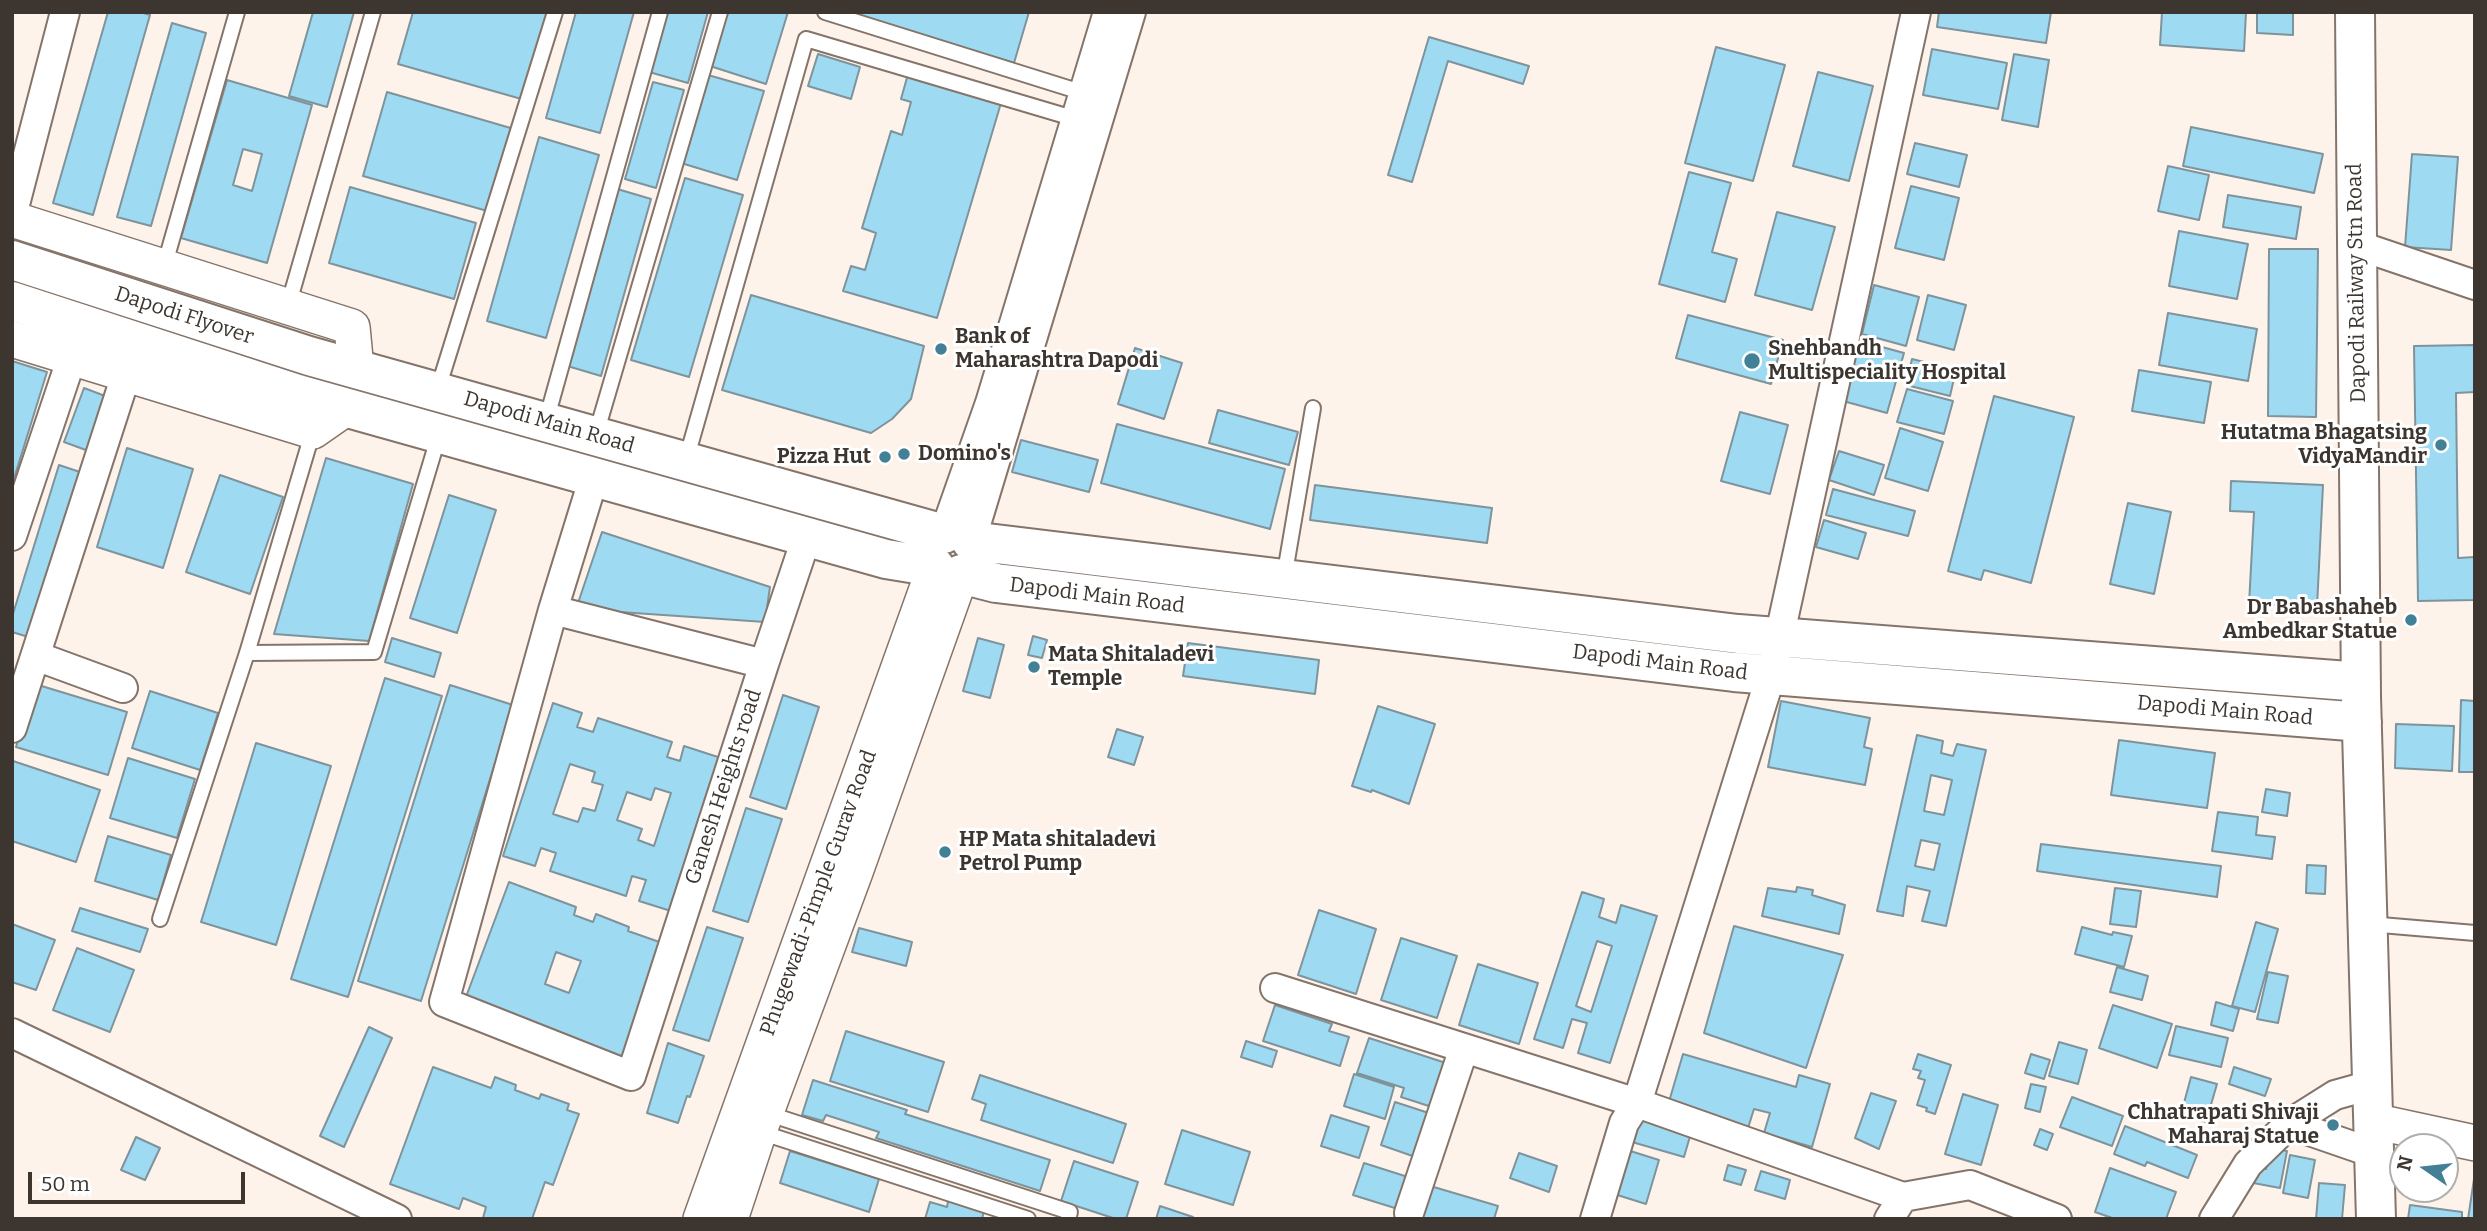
<!DOCTYPE html>
<html>
<head>
<meta charset="utf-8">
<style>
	body { margin:0 }
	#map { position:relative; width:2487px; height:1231px; overflow:hidden; background:#fef3eb; font-family:Bitter,serif }
	canvas { display:block }
	.frame { position:absolute; inset:0; border:14px solid #3d3630; pointer-events:none }
	.north { position:absolute; left:2389px; top:1133px; width:70px; height:70px; box-sizing:border-box; background:#fff; border:2px solid #b1afac; border-radius:50%; rotate:284deg; font-size:19px; font-weight:700; line-height:28px; text-align:center; color:#3d3630 }
	.north::after { content:''; display:block; margin:auto; width:24px; height:32px; background:#428095; clip-path:polygon(50% 0,100% 100%,50% 72%,0 100%) }
	.scale { position:absolute; left:28px; top:1172px; width:217px; height:32px; box-sizing:border-box; border:4px solid #3d3630; border-top:0; padding-left:9px; font-size:21px; line-height:24px; white-space:nowrap; color:#3d3630; -webkit-text-stroke:5px #fff; paint-order:stroke }
</style>
</head>
<body>
<div id="map">
<canvas width="2487" height="1231"></canvas>
<div class="frame"></div>
<div class="north">N</div>
<div class="scale">50 m</div>
</div>
<script>
const ctx = document.querySelector('canvas').getContext('2d');
ctx.lineJoin = 'round';
function paint(path, color) {
  ctx.fillStyle = color;
  ctx.fill(path, 'evenodd');
}
function toPath(rows) {
  const path = new Path2D();
  for (const r of rows) {
    path.moveTo(r[0], r[1]);
    for (let i = 2; i < r.length; i += 2) path.lineTo(r[i], r[i + 1]);
  }
  return path;
}
function trace(path, color, width, dash) {
  ctx.strokeStyle = color;
  ctx.lineWidth = width;
  ctx.lineCap = dash ? 'butt' : 'round';
  ctx.setLineDash(dash || []);
  ctx.stroke(path);
}
function drawText(font, color, halo, rows, align = 'center') {
  ctx.font = font + ' Bitter,serif';
  ctx.lineWidth = 6;
  ctx.setLineDash([]);
  ctx.textBaseline = 'middle';
  ctx.strokeStyle = halo;
  ctx.fillStyle = color;
  for (const [text, x, y, turn = 0] of rows) {
    ctx.save();
    ctx.translate(x, y);
    ctx.rotate((+turn || 0) * Math.PI / 180);
    ctx.textAlign = isNaN(turn) ? turn : align;
    if (halo) ctx.strokeText(text, 0, 0);
    ctx.fillText(text, 0, 0);
    ctx.restore();
  }
}
const building = toPath([
	[108,12,140,12,150,15,93,215,53,203,108,12],
	[313,12,354,12,327,107,289,96,313,12],
	[413,12,549,13,525,100,398,64,413,12],
	[576,12,634,12,600,133,546,118,576,12],
	[666,12,708,12,688,83,649,72,666,12],
	[727,12,788,12,766,84,710,66,727,12],
	[846,12,1029,12,1014,63,846,12],
	[1939,12,2051,12,2046,43,1937,27,1939,12],
	[2162,12,2246,12,2244,51,2160,45,2162,12],
	[2257,12,2293,12,2293,35,2257,33,2257,12],
	[172,23,206,33,151,226,117,217,172,23],
	[1429,37,1529,66,1523,84,1448,61,1412,182,1388,175,1429,37],
	[1716,47,1785,65,1753,181,1685,163,1716,47],
	[1932,49,2007,63,1998,109,1923,95,1932,49],
	[818,54,860,67,851,99,808,86,818,54],
	[2014,54,2049,60,2038,127,2002,120,2014,54],
	[1818,72,1873,86,1849,181,1793,166,1818,72],
	[908,74,1001,103,937,318,843,291,851,266,865,270,876,233,862,228,891,131,902,135,911,102,901,99,908,74],
	[708,75,764,91,737,180,681,163,708,75],
	[227,80,312,105,267,263,181,238,227,80],
	[243,149,262,154,252,191,233,185,243,149],
	[653,82,684,90,656,188,625,179,653,82],
	[387,92,514,129,491,212,363,176,387,92],
	[2191,127,2323,154,2314,193,2183,166,2191,127],
	[539,137,599,155,546,338,487,321,539,137],
	[1915,143,1967,155,1959,187,1907,174,1915,143],
	[2412,154,2458,157,2451,250,2405,247,2412,154],
	[2168,166,2209,175,2199,220,2158,211,2168,166],
	[1689,172,1731,183,1712,252,1737,259,1725,302,1659,284,1689,172],
	[685,178,743,195,689,377,631,360,685,178],
	[1911,186,1959,198,1944,260,1895,248,1911,186],
	[350,187,476,223,454,299,329,263,350,187],
	[614,188,651,199,601,376,564,365,614,188],
	[2228,195,2301,207,2296,239,2223,227,2228,195],
	[1777,212,1835,227,1812,310,1755,295,1777,212],
	[2179,231,2248,244,2237,299,2169,286,2179,231],
	[2269,249,2318,249,2316,417,2268,416,2269,249],
	[1874,285,1919,297,1906,346,1862,334,1874,285],
	[751,295,924,346,911,399,892,419,871,433,722,390,751,295],
	[1928,295,1966,305,1954,350,1917,340,1928,295],
	[2168,313,2257,329,2248,381,2159,365,2168,313],
	[1688,315,1783,340,1771,384,1676,358,1688,315],
	[1860,341,1904,353,1887,413,1843,401,1860,341],
	[2475,345,2475,392,2456,393,2458,558,2475,557,2475,600,2418,601,2414,346,2475,345],
	[1135,348,1182,363,1164,419,1118,404,1135,348],
	[1912,359,1956,370,1950,396,1906,385,1912,359],
	[12,361,47,372,12,485,12,361],
	[2139,370,2211,382,2204,423,2132,411,2139,370],
	[84,388,113,399,94,453,64,442,84,388],
	[1907,389,1953,401,1944,434,1897,422,1907,389],
	[1994,396,2074,417,2031,583,1984,570,1981,580,1948,571,1994,396],
	[1218,410,1298,432,1289,465,1209,443,1218,410],
	[1740,412,1788,425,1770,494,1721,481,1740,412],
	[1117,424,1285,469,1270,529,1101,483,1117,424],
	[1900,428,1943,442,1928,491,1885,478,1900,428],
	[1021,440,1098,460,1089,492,1012,472,1021,440],
	[127,448,193,469,163,568,97,547,127,448],
	[1839,451,1884,465,1874,495,1829,480,1839,451],
	[326,458,413,484,369,641,274,634,326,458],
	[59,465,86,474,35,639,12,632,12,617,59,465],
	[220,475,283,497,250,594,186,572,220,475],
	[2231,481,2323,485,2317,607,2249,604,2254,512,2230,511,2231,481],
	[1315,485,1492,508,1487,543,1310,520,1315,485],
	[1833,489,1915,511,1908,536,1826,515,1833,489],
	[449,495,496,510,457,633,410,618,449,495],
	[2128,503,2171,512,2154,594,2110,584,2128,503],
	[1824,520,1866,533,1858,559,1816,547,1824,520],
	[602,532,770,587,765,622,576,609,602,532],
	[1033,636,1047,640,1042,658,1028,655,1033,636],
	[392,638,441,653,434,677,385,662,392,638],
	[978,638,1004,645,990,698,963,691,978,638],
	[1188,643,1319,660,1315,694,1183,676,1188,643],
	[385,678,442,696,348,997,291,979,385,678],
	[35,684,127,712,108,775,16,747,35,684],
	[450,685,513,705,421,1001,358,981,450,685],
	[150,691,218,713,200,770,132,748,150,691],
	[783,695,819,707,786,809,750,797,783,695],
	[2461,700,2475,701,2475,772,2459,772,2461,700],
	[1781,701,1870,718,1864,747,1872,749,1865,785,1768,767,1781,701],
	[553,703,582,713,577,727,593,732,598,718,672,742,667,757,680,761,684,746,721,758,671,911,639,901,646,880,632,876,626,896,550,871,556,853,541,848,535,866,503,856,553,703],
	[570,764,595,772,592,782,603,785,595,811,583,808,578,822,553,814,570,764],
	[655,788,671,793,654,846,638,840,642,829,617,820,627,792,651,800,655,788],
	[1378,706,1435,724,1409,804,1372,790,1371,792,1352,786,1378,706],
	[2396,724,2454,726,2452,771,2395,768,2396,724],
	[1117,729,1143,737,1134,765,1108,757,1117,729],
	[1917,735,1943,741,1941,753,1953,756,1957,744,1986,750,1946,926,1922,921,1930,891,1907,886,1903,916,1877,911,1917,735],
	[1931,775,1952,780,1944,815,1924,811,1931,775],
	[1921,840,1940,844,1934,870,1915,866,1921,840],
	[2119,740,2215,753,2207,808,2111,795,2119,740],
	[256,743,331,766,276,945,201,922,256,743],
	[128,758,195,779,177,838,110,818,128,758],
	[13,761,100,790,76,862,12,841,13,761],
	[2266,789,2290,793,2287,816,2262,812,2266,789],
	[746,808,782,819,748,922,713,911,746,808],
	[2218,812,2258,817,2256,835,2275,837,2272,859,2212,851,2218,812],
	[108,836,171,855,158,900,95,881,108,836],
	[2041,844,2221,866,2217,897,2037,871,2041,844],
	[2307,865,2326,866,2325,894,2306,893,2307,865],
	[509,882,576,907,574,915,593,922,596,914,629,927,628,931,668,945,624,1064,554,1039,557,1031,532,1022,529,1030,463,1005,509,882],
	[556,952,581,961,569,993,545,984,556,952],
	[1797,887,1813,890,1812,895,1845,905,1839,934,1762,916,1768,888,1796,892,1797,887],
	[2115,888,2141,891,2136,927,2110,924,2115,888],
	[1582,892,1604,899,1599,917,1616,923,1621,905,1657,916,1610,1063,1578,1053,1587,1023,1572,1019,1563,1048,1534,1039,1582,892],
	[1597,941,1612,946,1591,1012,1576,1006,1597,941],
	[80,908,148,929,140,952,72,931,80,908],
	[1319,910,1376,929,1356,994,1298,975,1319,910],
	[2256,922,2278,929,2255,1012,2232,1006,2256,922],
	[12,924,55,940,36,990,12,982,12,924],
	[1734,926,1843,955,1806,1068,1704,1033,1734,926],
	[707,927,743,938,709,1041,673,1030,707,927],
	[2082,927,2112,935,2113,932,2132,936,2124,967,2075,954,2082,927],
	[859,928,912,942,906,966,852,952,859,928],
	[1401,938,1457,956,1437,1018,1381,1000,1401,938],
	[77,948,134,970,110,1032,53,1010,77,948],
	[1478,964,1538,983,1519,1044,1459,1025,1478,964],
	[2117,967,2148,976,2142,1000,2110,992,2117,967],
	[2268,972,2288,976,2278,1023,2257,1019,2268,972],
	[2216,1002,2239,1009,2233,1031,2211,1025,2216,1002],
	[1275,1005,1332,1024,1329,1031,1349,1037,1340,1066,1263,1041,1275,1005],
	[2113,1005,2172,1024,2157,1068,2099,1048,2113,1005],
	[2176,1026,2228,1038,2221,1067,2169,1055,2176,1026],
	[369,1027,392,1038,344,1147,320,1136,369,1027],
	[846,1031,944,1062,928,1112,830,1081,846,1031],
	[1369,1038,1449,1064,1435,1108,1401,1097,1404,1088,1357,1073,1369,1038],
	[1246,1041,1277,1051,1272,1067,1241,1057,1246,1041],
	[2059,1042,2087,1050,2078,1084,2049,1076,2059,1042],
	[668,1043,704,1056,690,1097,687,1096,678,1123,647,1113,668,1043],
	[1683,1054,1796,1087,1799,1075,1830,1084,1812,1147,1764,1133,1770,1113,1754,1109,1748,1128,1668,1105,1683,1054],
	[1918,1054,1951,1065,1935,1114,1926,1111,1927,1108,1917,1105,1925,1080,1918,1078,1921,1071,1913,1069,1918,1054],
	[2031,1054,2050,1060,2044,1079,2025,1073,2031,1054],
	[433,1067,491,1088,495,1077,516,1085,515,1090,539,1099,541,1094,569,1104,567,1110,579,1114,553,1185,545,1182,532,1219,486,1219,483,1218,486,1207,463,1198,459,1209,390,1184,433,1067],
	[2234,1067,2271,1079,2265,1096,2229,1084,2234,1067],
	[1354,1074,1394,1087,1385,1119,1344,1106,1354,1074],
	[980,1075,1126,1124,1113,1163,981,1120,986,1104,972,1099,980,1075],
	[2191,1077,2217,1084,2206,1122,2181,1114,2191,1077],
	[813,1080,907,1110,905,1114,1050,1160,1040,1191,876,1138,879,1132,826,1115,823,1121,802,1115,813,1080],
	[2031,1084,2046,1087,2040,1112,2025,1108,2031,1084],
	[1871,1093,1896,1101,1879,1149,1855,1138,1871,1093],
	[1963,1094,1998,1105,1981,1165,1945,1154,1963,1094],
	[2072,1097,2123,1116,2112,1146,2060,1127,2072,1097],
	[1395,1102,1438,1116,1424,1160,1381,1145,1395,1102],
	[1331,1115,1369,1127,1359,1158,1321,1146,1331,1115],
	[1633,1115,1691,1133,1684,1157,1625,1140,1633,1115],
	[2125,1126,2197,1155,2188,1178,2147,1162,2145,1166,2114,1154,2125,1126],
	[2040,1129,2053,1134,2047,1150,2034,1145,2040,1129],
	[1182,1130,1250,1152,1233,1205,1165,1184,1182,1130],
	[136,1137,160,1148,145,1180,121,1170,136,1137],
	[2270,1148,2287,1151,2280,1188,2248,1182,2252,1166,2266,1169,2270,1148],
	[1624,1149,1659,1160,1646,1204,1611,1193,1624,1149],
	[790,1151,879,1179,869,1212,780,1183,790,1151],
	[1519,1153,1557,1166,1549,1192,1510,1178,1519,1153],
	[2290,1155,2315,1160,2308,1198,2283,1193,2290,1155],
	[1074,1161,1138,1182,1126,1219,1116,1219,1061,1201,1074,1161],
	[1364,1163,1408,1177,1398,1209,1353,1195,1364,1163],
	[1728,1165,1746,1170,1741,1185,1724,1180,1728,1165],
	[2110,1168,2176,1192,2166,1219,2115,1219,2095,1212,2110,1168],
	[1761,1171,1790,1180,1785,1199,1755,1190,1761,1171],
	[2474,1179,2475,1219,2468,1219,2474,1179],
	[2319,1183,2345,1185,2342,1219,2316,1219,2319,1183],
	[1427,1185,1498,1206,1494,1219,1416,1219,1427,1185],
	[948,1201,984,1211,982,1219,925,1219,930,1202,947,1207,948,1201],
	[2410,1205,2462,1212,2462,1219,2408,1219,2410,1205],
	[1160,1206,1193,1217,1192,1219,1156,1219,1160,1206]
]);
const service = toPath([
	[825,12,1084,93],
	[164,267,237,12],
	[288,306,373,12],
	[437,392,555,12],
	[546,421,660,12],
	[596,434,720,12],
	[686,460,806,39,1076,119],
	[1284,578,1313,408],
	[247,653,374,652,439,435],
	[160,919,247,653,313,431],
	[2369,924,2475,933],
	[766,1113,1070,1212,1068,1219],
	[760,1132,1028,1219]
]);
const minor = toPath([
	[12,216,65,12],
	[2357,245,2475,285],
	[944,534,990,403,1108,12],
	[12,536,72,357],
	[971,541,1131,12],
	[553,610,764,664,631,1076,444,1002,553,610,594,477],
	[36,656,123,688],
	[764,664,807,536],
	[12,728,126,375],
	[1275,988,1637,1103,1903,1197,1970,1185,2057,1219],
	[12,1033,397,1219],
	[2289,1124,2373,1153],
	[1409,1213,1464,1048],
	[1595,1219,1624,1123,1637,1103,1771,675,1916,12],
	[1889,1219,1903,1197],
	[2214,1219,2248,1164,2289,1124,2335,1095,2371,1085]
]);
const tertiary = toPath([
	[12,219,352,327,356,369],
	[12,339,313,431,346,408],
	[2373,1121,2475,1143],
	[701,1219,935,567],
	[730,1219,759,1131,855,872,961,574]
]);
const secondary = toPath([
	[2355,12,2361,696,2376,1219],
	[12,260,309,356,944,534],
	[12,301,298,394,886,559,935,567],
	[971,541,1738,634,2361,682],
	[961,574,996,583,1734,672,2362,722]
]);
const markers = [
	[941,349,7,"#428095"],
	[1752,361,9,"#428095"],
	[2441,445,7,"#428095"],
	[904,454,7,"#428095"],
	[885,457,7,"#428095"],
	[2411,620,7,"#428095"],
	[1034,667,7,"#428095"],
	[945,852,7,"#428095"],
	[2333,1125,7,"#428095"]
];
const streetNames = [
	["Dapodi Railway Stn Road",2357,283,-91],
	["Dapodi Flyover",184,316,18],
	["Dapodi Main Road",549,423,16],
	["Dapodi Main Road",1097,596,7],
	["Dapodi Main Road",1660,663,7],
	["Dapodi Main Road",2225,711,5],
	["Ganesh Heights road",724,787,-72],
	["Phugewadi-Pimple Gurav Road",819,893,-70]
];
const poiNames = [
	["Bank of",955,337],
	["Maharashtra Dapodi",955,361],
	["Snehbandh",1768,349],
	["Multispeciality Hospital",1768,373],
	["Hutatma Bhagatsing",2427,433,"right"],
	["VidyaMandir",2427,457,"right"],
	["Domino's",918,454],
	["Pizza Hut",871,457,"right"],
	["Dr Babashaheb",2397,608,"right"],
	["Ambedkar Statue",2397,632,"right"],
	["Mata Shitaladevi",1048,655],
	["Temple",1048,679],
	["HP Mata shitaladevi",959,840],
	["Petrol Pump",959,864],
	["Chhatrapati Shivaji",2319,1113,"right"],
	["Maharaj Statue",2319,1137,"right"]
];
paint(building, '#9edbf2');
trace(building, '#7e939b', 2);
trace(service, '#857469', 18);
trace(minor, '#857469', 32);
trace(tertiary, '#857469', 38);
trace(secondary, '#857469', 42);
trace(service, '#fff', 14);
trace(minor, '#fff', 28);
trace(tertiary, '#fff', 35);
trace(secondary, '#fff', 38);
for (const [x, y, r, color] of markers) {
  const dot = new Path2D();
  dot.arc(x, y, r, 0, 2 * Math.PI);
  ctx.fillStyle = color;
  ctx.fill(dot);
  trace(dot, '#fff', 2.5);
}
drawText('21px', '#3d3630', '#fff', streetNames);
drawText('bold 21px', '#3d3630', '#fff', poiNames, 'left');
</script>
</body>
</html>
